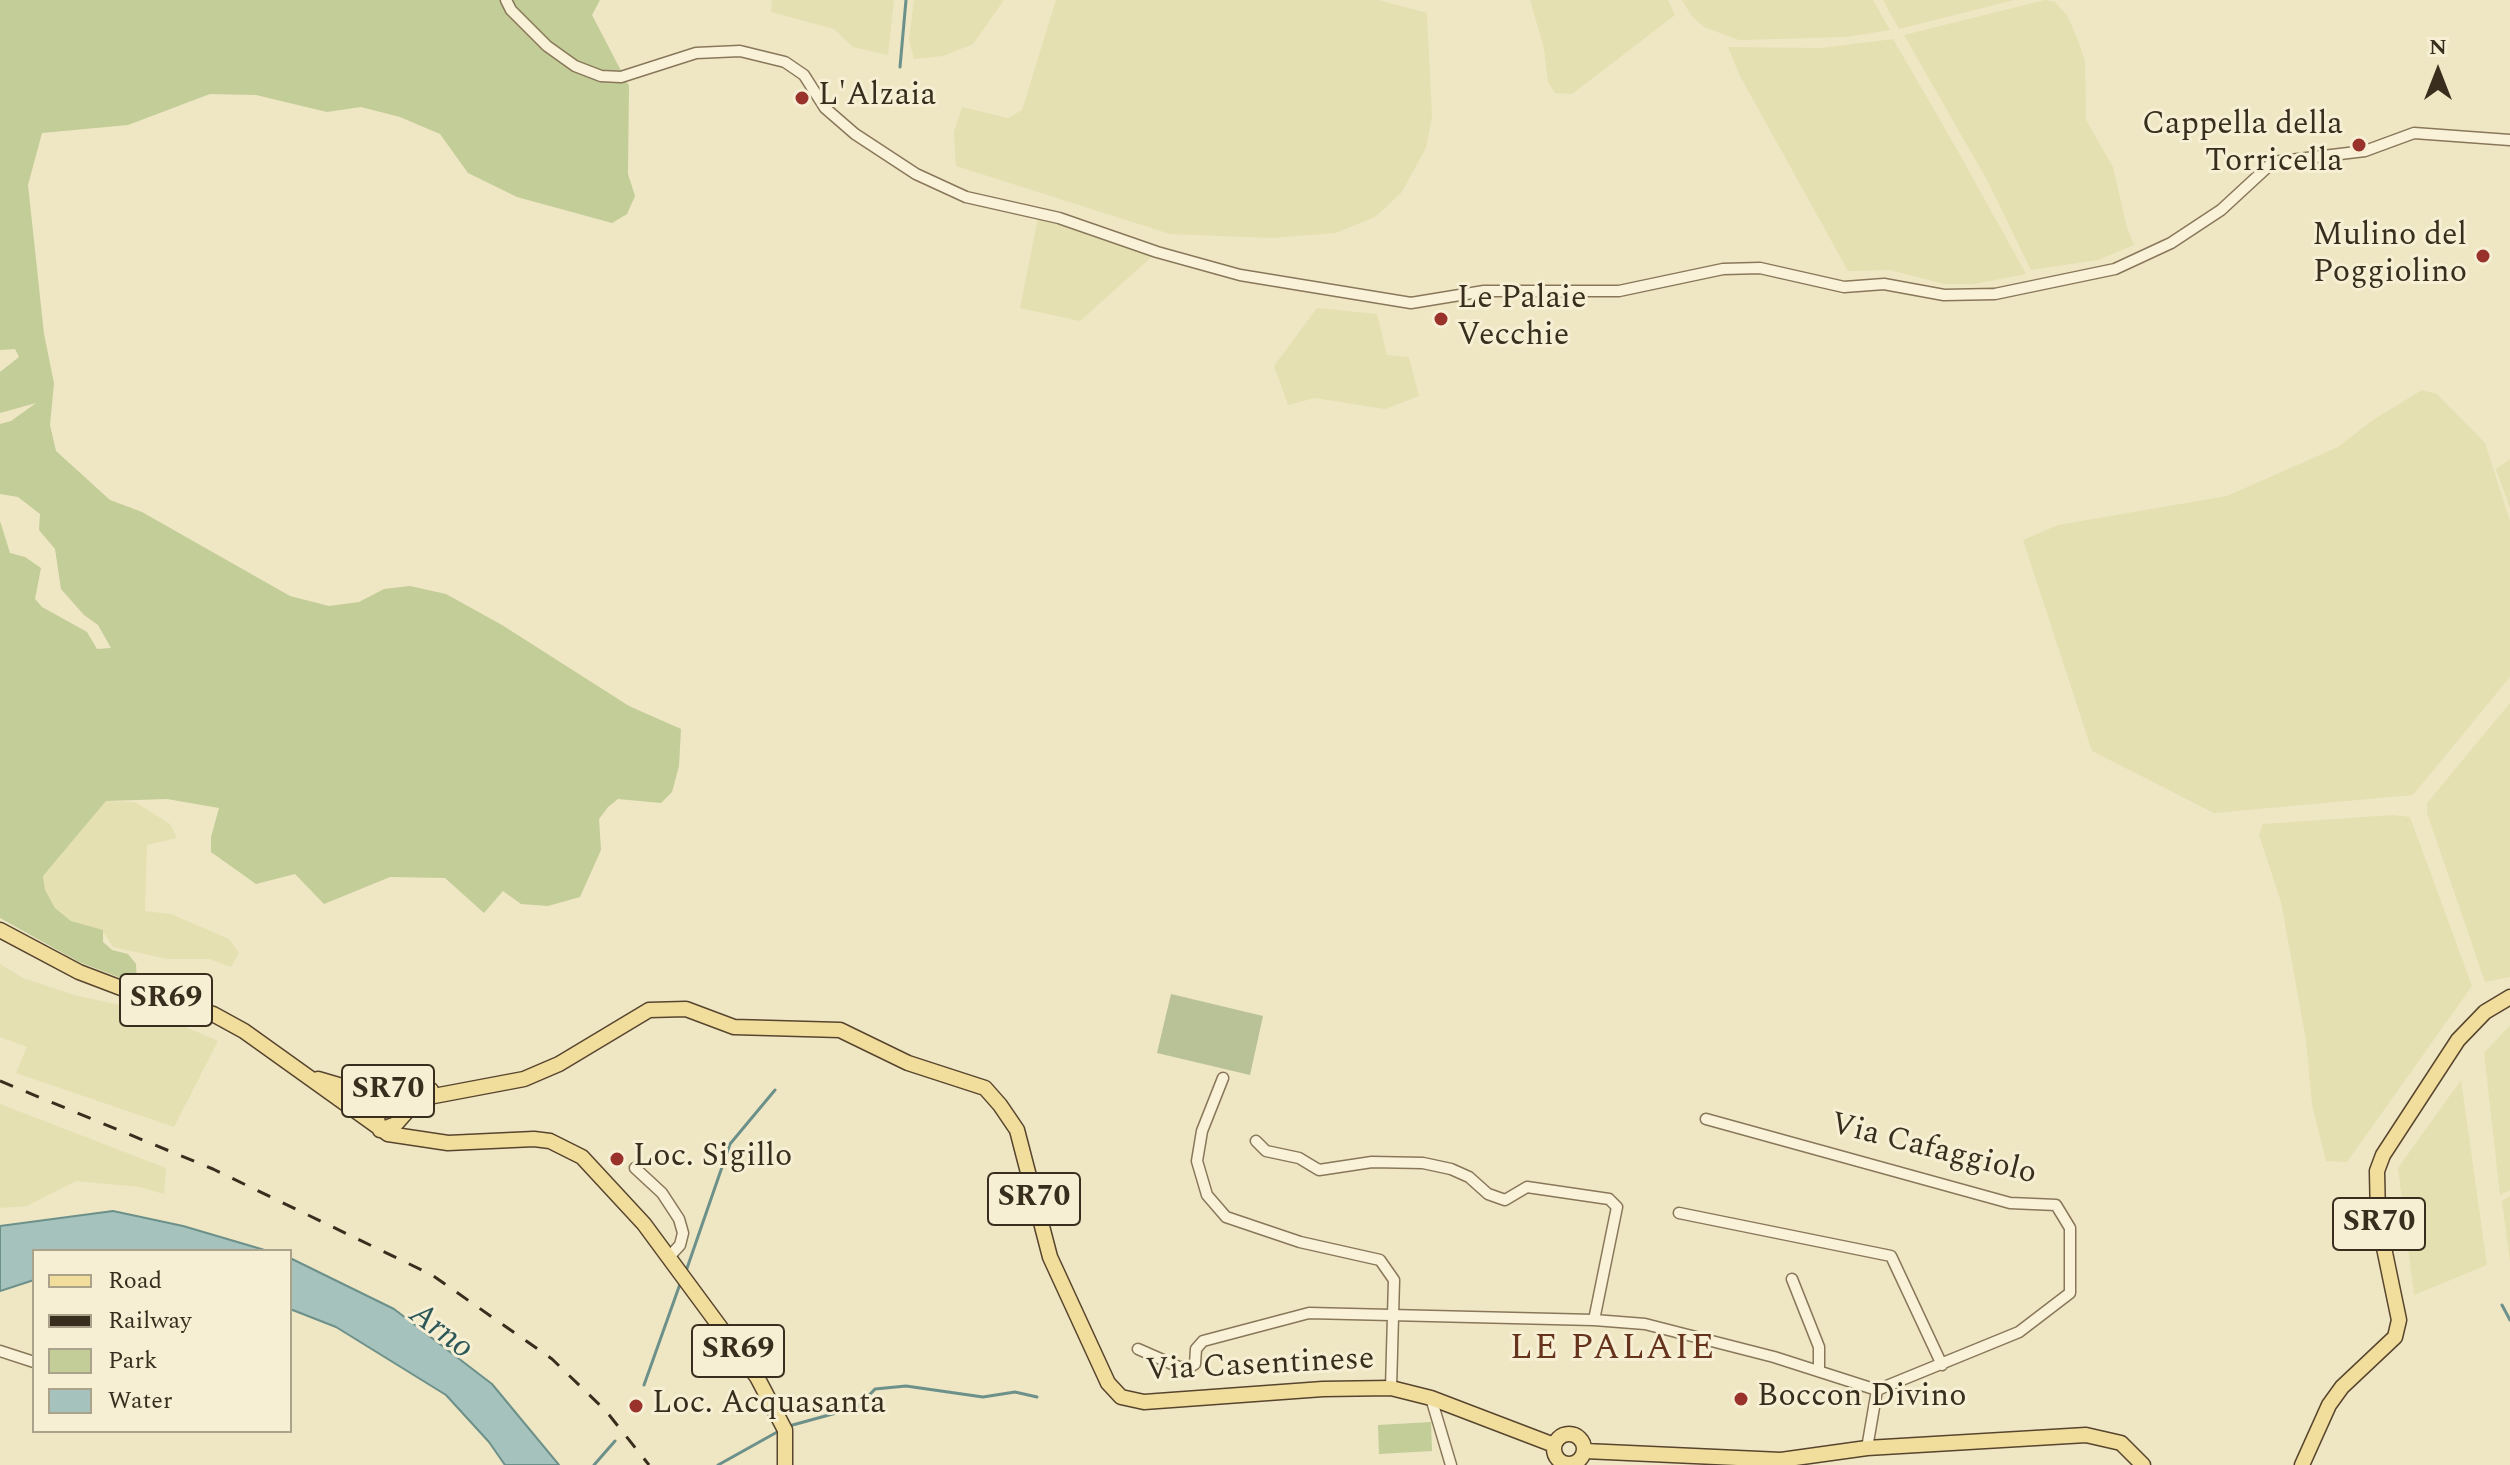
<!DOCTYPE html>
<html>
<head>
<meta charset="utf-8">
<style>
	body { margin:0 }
	#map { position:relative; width:2510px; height:1465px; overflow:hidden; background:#efe6c4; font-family:Spectral,serif }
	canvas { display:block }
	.legend { position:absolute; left:32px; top:1249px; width:260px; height:184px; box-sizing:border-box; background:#f6efd4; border:2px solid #aaa28b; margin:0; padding:10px 14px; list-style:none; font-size:24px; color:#392e1e }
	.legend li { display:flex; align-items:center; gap:16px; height:40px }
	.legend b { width:40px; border:2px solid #aaa28b }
	.north { position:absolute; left:2398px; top:32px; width:80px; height:80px; -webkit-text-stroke:6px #f6efd4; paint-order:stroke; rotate:0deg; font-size:22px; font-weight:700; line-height:32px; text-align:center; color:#392e1e }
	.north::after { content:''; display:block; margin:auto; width:28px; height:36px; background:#392e1e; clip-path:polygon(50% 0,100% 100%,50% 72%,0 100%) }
</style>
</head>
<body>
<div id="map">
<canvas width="2510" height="1465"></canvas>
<ul class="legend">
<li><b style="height:10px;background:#f2de9c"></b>Road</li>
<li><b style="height:10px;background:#392e1e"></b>Railway</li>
<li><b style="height:22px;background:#c2cd98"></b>Park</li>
<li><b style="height:22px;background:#a6c2bc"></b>Water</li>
</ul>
<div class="north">N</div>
</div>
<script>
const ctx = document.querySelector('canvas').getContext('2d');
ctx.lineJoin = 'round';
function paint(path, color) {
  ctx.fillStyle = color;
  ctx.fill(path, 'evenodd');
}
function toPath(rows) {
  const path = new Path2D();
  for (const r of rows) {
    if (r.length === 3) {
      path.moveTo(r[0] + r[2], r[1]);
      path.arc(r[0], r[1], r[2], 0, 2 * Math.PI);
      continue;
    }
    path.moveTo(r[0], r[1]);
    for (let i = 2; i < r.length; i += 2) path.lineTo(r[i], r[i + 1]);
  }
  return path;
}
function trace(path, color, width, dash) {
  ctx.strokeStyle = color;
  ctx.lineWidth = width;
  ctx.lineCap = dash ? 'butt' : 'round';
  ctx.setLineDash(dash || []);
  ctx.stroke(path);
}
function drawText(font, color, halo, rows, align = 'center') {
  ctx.font = font + ' Spectral,serif';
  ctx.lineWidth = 6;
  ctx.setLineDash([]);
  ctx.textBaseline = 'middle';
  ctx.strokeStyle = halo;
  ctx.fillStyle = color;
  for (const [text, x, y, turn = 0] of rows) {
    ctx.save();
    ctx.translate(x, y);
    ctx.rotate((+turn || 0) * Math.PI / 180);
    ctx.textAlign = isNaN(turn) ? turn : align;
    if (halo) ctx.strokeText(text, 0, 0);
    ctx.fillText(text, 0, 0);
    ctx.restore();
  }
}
const farmland = toPath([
	[772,0,894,0,888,55,853,47,834,29,771,12],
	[914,0,1004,0,973,44,943,56,914,59,909,40],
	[1056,0,1378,0,1427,13,1432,116,1426,148,1401,193,1375,217,1335,233,1271,238,1170,234,956,166,954,132,962,107,1008,118,1022,110],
	[1530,0,1668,0,1675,15,1572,94,1555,93,1548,82,1544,48],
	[1682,0,1873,0,1890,30,1847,37,1739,40,1704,27,1691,15],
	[1883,0,2014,0,1899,29],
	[2045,0,2055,2,2068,17,2079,43,2085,61,2086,120,2113,167,2127,228,2134,245,2098,260,2031,270,1987,180,1904,35],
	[1893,39,1955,146,2026,274,1974,284,1944,284,1890,270,1848,271,1740,76,1728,47,1821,48],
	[1039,213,1157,252,1080,321,1020,308],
	[1317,308,1377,314,1387,355,1409,357,1419,396,1385,409,1315,398,1288,405,1274,366],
	[2422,390,2437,394,2485,443,2510,521,2510,677,2413,795,2214,813,2092,751,2023,540,2058,525,2227,496,2338,447,2373,420],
	[2510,459,2510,508,2496,469],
	[2510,703,2510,977,2485,982,2427,813,2427,803],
	[106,801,135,802,170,824,177,838,147,845,145,911,171,914,229,939,239,953,231,967,209,959,167,959,113,947,103,931,71,921,55,908,45,890,43,876],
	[2393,815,2410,817,2472,986,2347,1162,2326,1161,2312,1104,2306,1040,2281,902,2259,835,2263,824],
	[0,964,23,978,74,995,151,1012,218,1041,174,1127,16,1073,27,1047,0,1037],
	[2510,1025,2510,1190,2500,1195,2484,1053],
	[2461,1080,2487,1265,2414,1295,2398,1168],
	[0,1104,166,1168,164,1194,140,1187,76,1181,27,1206,0,1208],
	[2510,1196,2510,1262,2502,1201]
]);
const green = toPath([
	[0,0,600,0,592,15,629,86,628,174,635,196,627,214,612,223,517,197,468,173,440,134,400,117,361,107,327,112,256,95,210,94,128,125,42,133,28,185,44,334,54,383,50,425,56,451,110,500,142,512,290,596,329,606,359,602,384,589,410,586,446,594,502,625,629,706,681,729,679,766,672,792,661,803,618,799,608,807,599,819,601,850,580,897,548,906,521,904,503,891,484,913,445,878,390,877,324,904,295,874,256,884,211,852,211,837,219,808,167,799,106,801,43,876,45,890,55,908,71,921,103,930,103,942,112,950,128,954,136,964,137,984,79,962,0,918,0,521,10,553,25,557,41,568,35,599,42,607,87,632,97,649,111,648,98,625,84,615,61,589,55,549,39,530,40,514,18,497,0,494,0,424,11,421,36,403,0,413,0,372,19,357,15,349,0,350],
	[1431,1422,1432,1451,1379,1454,1378,1425]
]);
const cemetery = toPath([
	[1171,994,1263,1016,1250,1075,1157,1053]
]);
const water = toPath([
	[113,1211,183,1226,268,1251,34,1251,34,1280,0,1291,0,1226,113,1211],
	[290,1258,394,1309,492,1384,559,1465,505,1465,489,1442,446,1395,336,1327,290,1309,290,1258]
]);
const stream = toPath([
	[900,67,906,0],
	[685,1274,730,1144,775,1090],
	[2502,1305,2510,1320],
	[644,1385,680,1284],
	[789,1426,858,1407,875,1389,906,1386,983,1397,1015,1392,1037,1397],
	[594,1465,615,1441],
	[718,1465,779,1431]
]);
const minor = toPath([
	[506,0,511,10,547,46,575,66,601,76,621,77,696,53,740,51,785,62,804,75,825,108,855,134,916,174,966,197,1059,218,1157,252,1240,275,1411,303,1484,291,1619,291,1723,269,1760,268,1844,287,1884,284,1944,295,1995,294,2115,269,2171,243,2221,210,2273,162,2365,151,2414,133,2510,140],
	[1223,1078,1202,1131,1197,1161,1207,1195,1226,1217,1300,1242,1380,1260,1394,1280,1391,1388],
	[1256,1141,1266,1151,1299,1158,1319,1170,1372,1162,1423,1163,1451,1169,1469,1177,1488,1194,1505,1200,1527,1187,1609,1199,1617,1207,1594,1320],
	[635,1168,662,1193,679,1219,683,1233,680,1245,669,1257],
	[1679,1213,1891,1256,1942,1365],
	[1792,1279,1819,1347,1819,1371],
	[1138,1349,1179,1367,1190,1367,1195,1364,1196,1349,1203,1341,1309,1313,1594,1320,1645,1324,1774,1357,1877,1390,2019,1332,2070,1293,2070,1228,2056,1205,2010,1203,1706,1119],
	[0,1351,34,1362],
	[1431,1398,1451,1465],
	[1867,1448,1877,1390],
	[1567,1465,1567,1464]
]);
const major = toPath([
	[0,930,79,972,129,991,213,1014,244,1031,388,1134,448,1143,534,1139,550,1141,582,1157,644,1224,757,1377,785,1430,785,1465],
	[318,1079,359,1091,431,1090],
	[380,1130,396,1124,418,1099,524,1079,559,1064,649,1010,686,1009,734,1027,840,1030,908,1063,985,1088,1000,1105,1017,1130,1050,1257,1108,1383,1121,1397,1144,1402,1323,1389,1391,1388,1431,1398,1554,1445],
	[380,1130,377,1119,380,1106,400,1094],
	[1569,1449,15],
	[1585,1451,1781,1460,1867,1448,2086,1435,2121,1443,2143,1465],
	[2302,1465,2329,1405,2342,1387,2395,1337,2399,1320,2378,1219,2377,1171,2383,1155,2458,1040,2485,1012,2510,997]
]);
const rail = toPath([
	[0,1081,213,1169,432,1275,552,1359,606,1411,649,1465]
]);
const markers = [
	[802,98,8,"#99322a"],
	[2359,145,8,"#99322a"],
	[2483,256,8,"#99322a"],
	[1441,319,8,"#99322a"],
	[617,1159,8,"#99322a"],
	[1741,1399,8,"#99322a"],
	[636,1406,8,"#99322a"]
];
const shields = [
	[166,1000,92],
	[388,1091,92],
	[1034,1199,92],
	[2379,1224,92],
	[738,1351,92]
];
const shieldNames = [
	["SR69",166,1000],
	["SR70",388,1091],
	["SR70",1034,1199],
	["SR70",2379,1224],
	["SR69",738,1351]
];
const poiNames = [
	["L'Alzaia",818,98],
	["Cappella della",2343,127,"right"],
	["Torricella",2343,164,"right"],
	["Mulino del",2467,238,"right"],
	["Poggiolino",2467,275,"right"],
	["Le Palaie",1457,301],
	["Vecchie",1457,338],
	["Loc. Sigillo",633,1159],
	["Boccon Divino",1757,1399],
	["Loc. Acquasanta",652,1406]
];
const streetNames = [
	["Via Cafaggiolo",1933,1151,14],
	["Via Casentinese",1260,1367,-3]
];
const waterNames = [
	["Arno",440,1333,37]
];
const quarterNames = [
	["LE PALAIE",1613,1351]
];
paint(farmland, '#e4e0b1');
paint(green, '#c2cd98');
paint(cemetery, '#b9c297');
paint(water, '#a6c2bc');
trace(water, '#6c908a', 2);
trace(stream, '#6c908a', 3);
trace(minor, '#89775a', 13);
trace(major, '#57452e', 17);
trace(minor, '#f9f2d8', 10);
trace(major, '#f2de9c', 14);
trace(rail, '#392e1e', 3, [14, 14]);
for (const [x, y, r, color] of markers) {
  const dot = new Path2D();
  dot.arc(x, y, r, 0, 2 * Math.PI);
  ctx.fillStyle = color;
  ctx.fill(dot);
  trace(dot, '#f6efd4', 3);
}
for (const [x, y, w] of shields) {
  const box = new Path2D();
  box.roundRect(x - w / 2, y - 26, w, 52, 6);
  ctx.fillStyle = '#f6efd4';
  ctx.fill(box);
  trace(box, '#392e1e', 2);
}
drawText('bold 30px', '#392e1e', null, shieldNames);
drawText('32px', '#392e1e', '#f6efd4', poiNames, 'left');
drawText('32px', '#392e1e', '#f6efd4', streetNames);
drawText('italic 34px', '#2d5859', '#f6efd4', waterNames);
ctx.letterSpacing = '2px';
drawText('36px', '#66331d', '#f6efd4', quarterNames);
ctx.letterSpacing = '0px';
</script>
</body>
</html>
